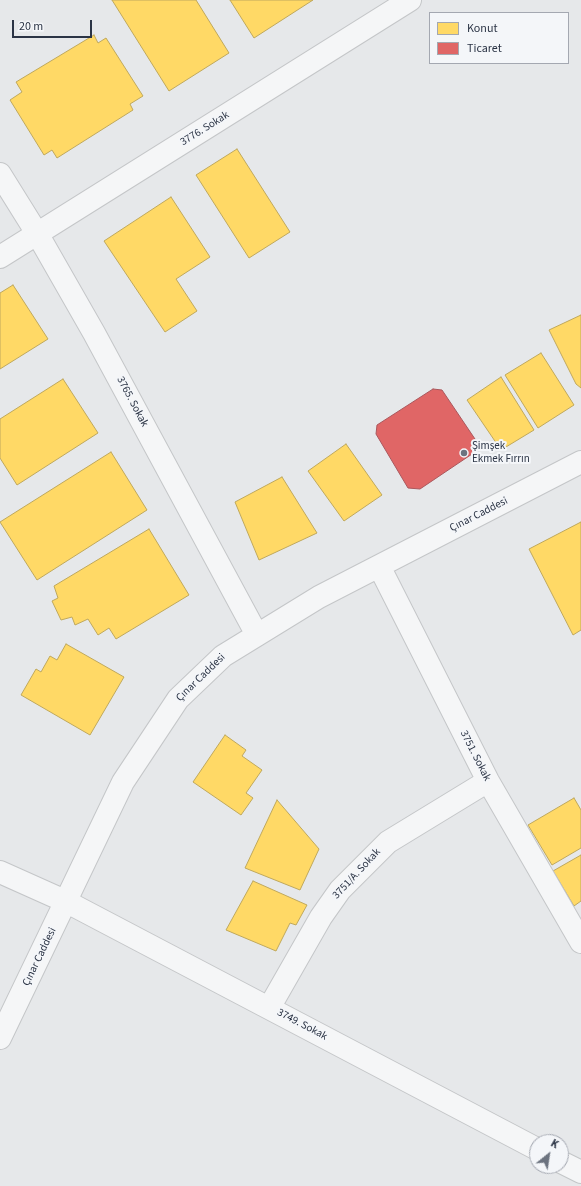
<!DOCTYPE html>
<html>
<head>
<meta charset="utf-8">
<style>
	body { margin:0 }
	#map { position:relative; width:581px; height:1186px; overflow:hidden; background:#e6e8ea; font-family:"Source Sans 3",sans-serif }
	canvas { display:block }
	.legend { position:absolute; left:429px; top:12px; width:140px; height:52px; box-sizing:border-box; background:#f4f6f9; border:1px solid #a4a8b1; margin:0; padding:5px 7px; list-style:none; font-size:12px; color:#2b3445 }
	.legend li { display:flex; align-items:center; gap:8px; height:20px }
	.legend b { width:20px; border:1px solid #a4a8b1 }
	.north { position:absolute; left:529px; top:1134px; width:40px; height:40px; box-sizing:border-box; background:#f4f6f9; border:1px solid #a4a8b1; border-radius:50%; rotate:30deg; font-size:11px; font-weight:700; line-height:16px; text-align:center; color:#2b3445 }
	.north::after { content:''; display:block; margin:auto; width:14px; height:18px; background:#6c737f; clip-path:polygon(50% 0,100% 100%,50% 72%,0 100%) }
	.scale { position:absolute; left:12px; top:20px; width:80px; height:18px; box-sizing:border-box; border:2px solid #2b3445; border-top:0; padding-left:5px; font-size:12px; line-height:14px; white-space:nowrap; color:#2b3445; -webkit-text-stroke:3px #f4f6f9; paint-order:stroke }
</style>
</head>
<body>
<div id="map">
<canvas width="581" height="1186"></canvas>
<ul class="legend">
<li><b style="height:11px;background:#ffd966"></b>Konut</li>
<li><b style="height:11px;background:#e06666"></b>Ticaret</li>
</ul>
<div class="north">K</div>
<div class="scale">20 m</div>
</div>
<script>
const ctx = document.querySelector('canvas').getContext('2d');
ctx.lineJoin = 'round';
function paint(path, color) {
  ctx.fillStyle = color;
  ctx.fill(path, 'evenodd');
}
function toPath(rows) {
  const path = new Path2D();
  for (const r of rows) {
    path.moveTo(r[0], r[1]);
    for (let i = 2; i < r.length; i += 2) path.lineTo(r[i], r[i + 1]);
  }
  return path;
}
function trace(path, color, width, dash) {
  ctx.strokeStyle = color;
  ctx.lineWidth = width;
  ctx.lineCap = dash ? 'butt' : 'round';
  ctx.setLineDash(dash || []);
  ctx.stroke(path);
}
function drawText(font, color, halo, rows, align = 'center') {
  ctx.font = font + ' "Source Sans 3",sans-serif';
  ctx.lineWidth = 4;
  ctx.setLineDash([]);
  ctx.textBaseline = 'middle';
  ctx.strokeStyle = halo;
  ctx.fillStyle = color;
  for (const [text, x, y, turn = 0] of rows) {
    ctx.save();
    ctx.translate(x, y);
    ctx.rotate((+turn || 0) * Math.PI / 180);
    ctx.textAlign = isNaN(turn) ? turn : align;
    if (halo) ctx.strokeText(text, 0, 0);
    ctx.fillText(text, 0, 0);
    ctx.restore();
  }
}
const homes = toPath([
	[112,0,196,0,229,53,169,91,112,0],
	[230,0,313,0,254,38,230,0],
	[94,35,98,43,106,38,143,96,130,104,133,110,57,158,52,150,44,155,10,100,22,92,16,82,94,35],
	[237,149,290,232,249,258,196,175,237,149],
	[171,197,210,257,176,279,197,311,165,332,104,241,171,197],
	[13,285,48,339,0,369,0,293,13,285],
	[581,315,581,388,576,384,549,330,581,315],
	[541,353,574,405,538,428,505,375,541,353],
	[501,377,534,430,501,450,467,400,501,377],
	[63,379,98,433,17,485,0,458,0,419,63,379],
	[346,444,382,495,344,521,308,471,346,444],
	[111,452,147,510,37,580,0,522,111,452],
	[282,477,317,533,259,560,235,502,282,477],
	[581,522,581,630,573,635,529,549,581,522],
	[149,529,189,595,116,639,109,628,98,635,88,619,75,625,72,617,61,620,52,601,58,598,54,586,149,529],
	[66,644,124,677,90,735,21,695,36,669,41,672,50,656,57,660,66,644],
	[225,735,246,750,242,756,262,770,246,793,253,798,241,815,193,782,225,735],
	[574,798,581,810,581,848,552,865,528,825,574,798],
	[277,800,319,849,300,890,245,868,277,800],
	[581,855,581,901,574,906,553,871,581,855],
	[253,881,307,905,296,925,290,923,276,951,226,930,253,881]
]);
const shops = toPath([
	[433,389,442,390,477,442,475,452,420,489,408,488,376,434,377,425,433,389]
]);
const minor = toPath([
	[0,174,38,235,94,333,257,635],
	[0,257,410,0],
	[379,566,488,781,581,942],
	[0,872,67,902,537,1149],
	[269,1008,321,917,340,890,388,842,488,781],
	[0,1038,123,782,178,699,223,656,319,597,581,462],
	[561,1162,581,1172]
]);
const markers = [
	[464,453,4,"#6c737f"]
];
const streetNames = [
	["3776. Sokak",205,129,-32],
	["3765. Sokak",132,402,62],
	["Çınar Caddesi",479,515,-27],
	["Çınar Caddesi",201,678,-44],
	["3751. Sokak",475,756,63],
	["3751/A. Sokak",357,874,-47],
	["Çınar Caddesi",40,957,-64],
	["3749. Sokak",302,1025,28]
];
const poiNames = [
	["Şimşek",472,447],
	["Ekmek Fırrın",472,460]
];
paint(homes, '#ffd966');
trace(homes, '#bfa85c', 1);
paint(shops, '#e06666');
trace(shops, '#aa575c', 1);
trace(minor, '#c4c6c8', 24);
trace(minor, '#f5f6f7', 22);
for (const [x, y, r, color] of markers) {
  const dot = new Path2D();
  dot.arc(x, y, r, 0, 2 * Math.PI);
  ctx.fillStyle = color;
  ctx.fill(dot);
  trace(dot, '#f4f6f9', 1.5);
}
drawText('11px', '#2b3445', '#f4f6f9', streetNames);
drawText('11px', '#2b3445', '#f4f6f9', poiNames, 'left');
</script>
</body>
</html>
